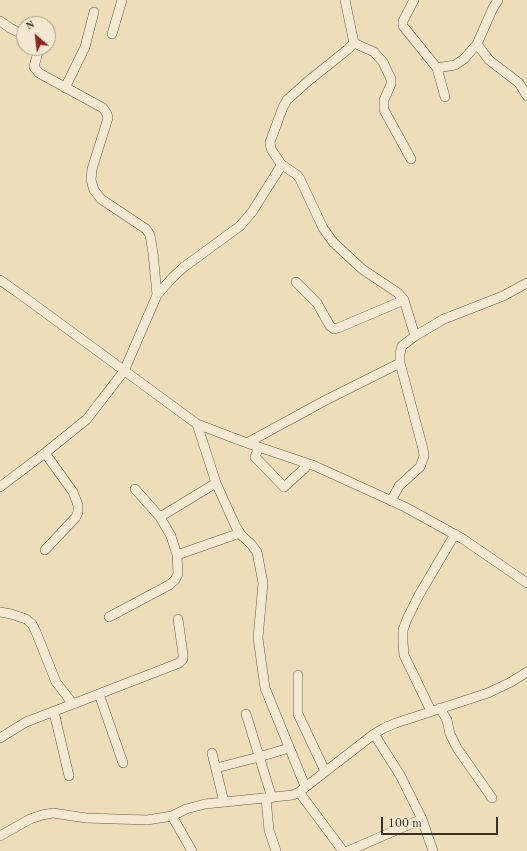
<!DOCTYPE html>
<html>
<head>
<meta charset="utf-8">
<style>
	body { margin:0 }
	#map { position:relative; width:527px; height:851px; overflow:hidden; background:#edddb9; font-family:"Old Standard TT",serif }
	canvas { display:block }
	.north { position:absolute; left:16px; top:16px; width:40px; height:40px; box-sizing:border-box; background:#f3e9d2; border:1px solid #a99e8c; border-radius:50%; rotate:332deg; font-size:11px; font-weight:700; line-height:16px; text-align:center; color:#3b2d24 }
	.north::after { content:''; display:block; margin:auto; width:14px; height:18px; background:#8f2418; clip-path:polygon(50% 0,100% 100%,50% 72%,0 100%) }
	.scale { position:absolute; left:381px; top:817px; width:117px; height:18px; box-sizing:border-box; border:2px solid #3b2d24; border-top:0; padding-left:5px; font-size:12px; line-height:14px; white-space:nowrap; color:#3b2d24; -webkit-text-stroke:3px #f3e9d2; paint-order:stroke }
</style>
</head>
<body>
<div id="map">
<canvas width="527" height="851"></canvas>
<div class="north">N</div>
<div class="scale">100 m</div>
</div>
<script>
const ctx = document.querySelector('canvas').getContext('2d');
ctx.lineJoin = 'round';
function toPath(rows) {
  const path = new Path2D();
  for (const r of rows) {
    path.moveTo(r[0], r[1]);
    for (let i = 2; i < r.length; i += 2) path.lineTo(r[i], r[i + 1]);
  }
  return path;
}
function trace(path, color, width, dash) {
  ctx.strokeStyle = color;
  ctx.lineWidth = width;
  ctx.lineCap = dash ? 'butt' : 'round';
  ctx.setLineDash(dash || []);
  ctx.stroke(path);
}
const street = toPath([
	[414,0,403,21,403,26,437,68,445,97],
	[0,21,10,28,24,35],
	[112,34,122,0],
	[354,43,374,52,383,62,391,79,391,84,384,100,384,110,411,159],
	[477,44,489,60,519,83,527,96],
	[39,48,34,67,39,73,103,108,107,114,108,118,92,169,91,180,94,190,101,199,146,229,150,235,153,253,157,295],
	[437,68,455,65,464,59,477,44,493,8,498,0],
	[65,88,85,47,94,12],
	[281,164,297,175,300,179,323,228,333,242,362,269,398,293,404,300,415,336],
	[0,280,24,297,197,424,247,443,315,466,405,507,463,539,527,583],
	[296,282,317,303,330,326,334,329,338,328,404,300],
	[197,424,216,483,236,527,242,536,251,544,257,552,263,583,258,638,265,688,305,786],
	[247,443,326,400,400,363],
	[259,447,255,457,284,487,305,468,303,462],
	[45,453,73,492,78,505,78,512,76,517,45,550],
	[0,487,45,453,87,419,124,371,157,295,173,277,184,267,240,226,252,212,281,166,281,164,271,149,270,142,283,107,287,100,307,82,347,50,354,43,345,0],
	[391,501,399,486,420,467,424,456,423,449,400,363,400,353,402,346,415,336,444,319,503,296,527,283],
	[160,517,216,483],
	[177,555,240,533],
	[0,612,11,614,26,619,32,624,36,632,56,682,73,704,179,663,183,659,183,654,178,619],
	[109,617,169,585,175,580,178,574,177,555,171,536,160,517,135,489],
	[298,675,298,714,325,771],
	[99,694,123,763],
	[440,708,447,720,450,734,457,748,492,798],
	[431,711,404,655,403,642,403,630,407,619,419,595,455,534],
	[54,712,69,776],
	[246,714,272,798],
	[374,734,400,775,422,819,433,851],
	[0,738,26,722,73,704],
	[212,753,224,802],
	[216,768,259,757,289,748],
	[299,792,343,851],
	[266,799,269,830,276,851],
	[172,816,192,851],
	[0,836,30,819,42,815,53,813,86,818,147,820,172,816,186,809,205,804,293,795,299,792,374,734,384,728,396,723,488,693,511,682,527,672],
	[348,851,422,819]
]);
trace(street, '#685949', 10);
trace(street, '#f3e9d2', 9);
</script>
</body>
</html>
